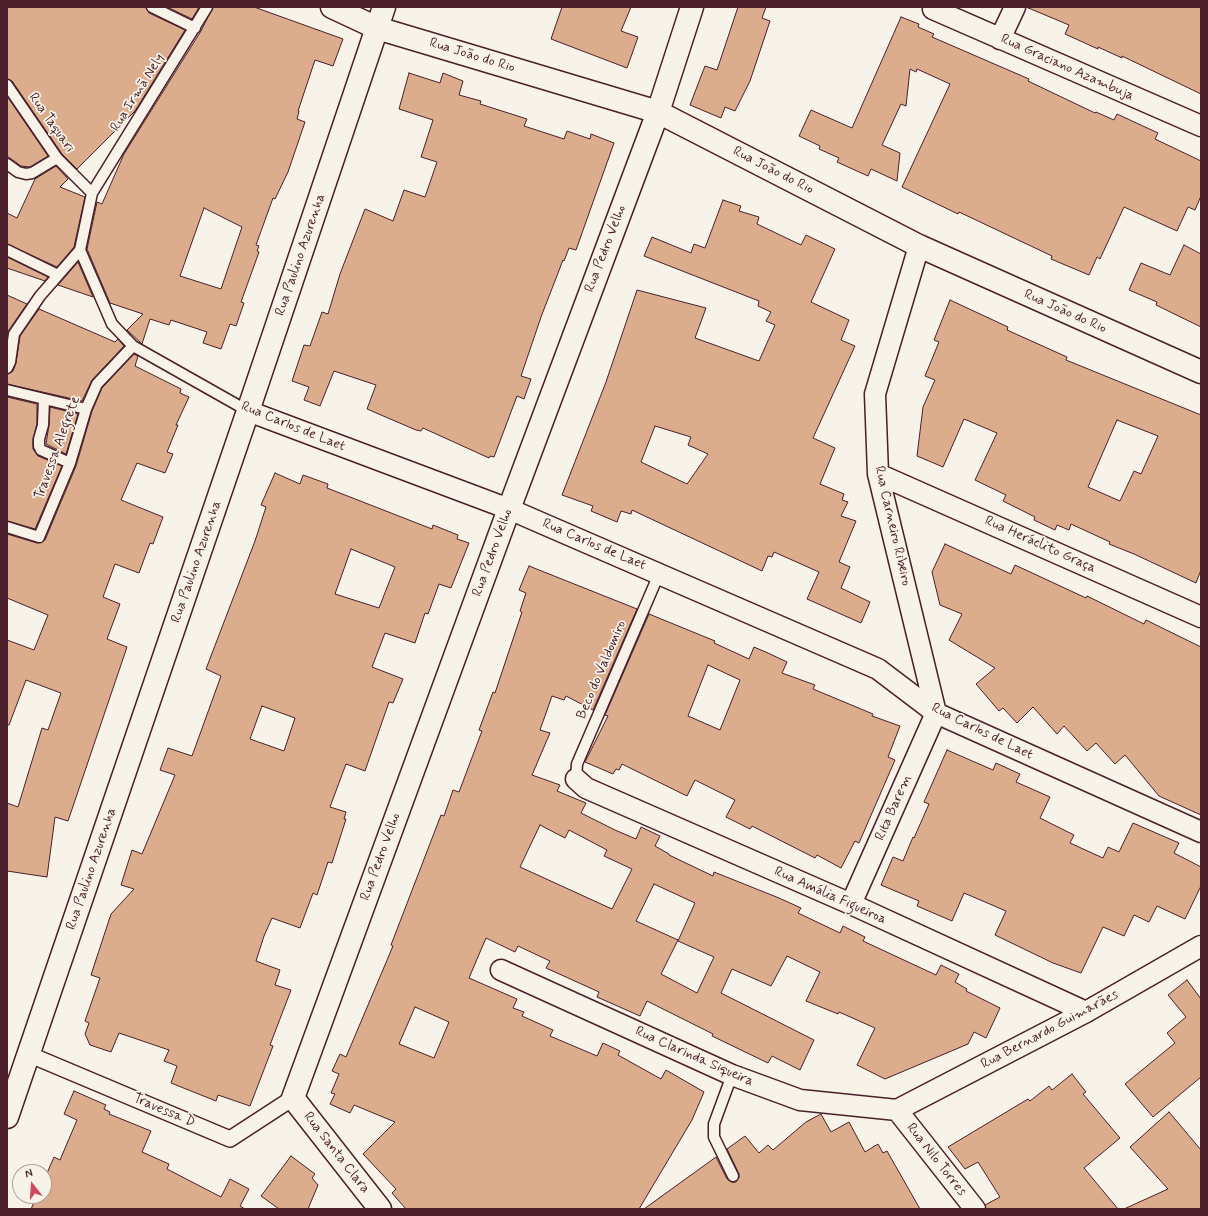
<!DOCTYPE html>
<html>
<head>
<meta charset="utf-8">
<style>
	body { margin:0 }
	#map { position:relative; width:1208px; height:1216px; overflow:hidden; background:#f7f3e8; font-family:Mynerve,sans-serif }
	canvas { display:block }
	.frame { position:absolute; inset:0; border:8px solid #4a1f2b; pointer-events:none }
	.north { position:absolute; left:12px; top:1164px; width:40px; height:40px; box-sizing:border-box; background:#f7f3e8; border:1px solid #b29e9c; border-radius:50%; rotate:343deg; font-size:11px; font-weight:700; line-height:16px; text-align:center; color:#4a1f2b }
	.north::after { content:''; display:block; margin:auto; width:14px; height:18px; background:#d1495b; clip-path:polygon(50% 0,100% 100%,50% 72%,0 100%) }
</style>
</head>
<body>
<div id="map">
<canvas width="1208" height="1216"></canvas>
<div class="frame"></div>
<div class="north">N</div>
</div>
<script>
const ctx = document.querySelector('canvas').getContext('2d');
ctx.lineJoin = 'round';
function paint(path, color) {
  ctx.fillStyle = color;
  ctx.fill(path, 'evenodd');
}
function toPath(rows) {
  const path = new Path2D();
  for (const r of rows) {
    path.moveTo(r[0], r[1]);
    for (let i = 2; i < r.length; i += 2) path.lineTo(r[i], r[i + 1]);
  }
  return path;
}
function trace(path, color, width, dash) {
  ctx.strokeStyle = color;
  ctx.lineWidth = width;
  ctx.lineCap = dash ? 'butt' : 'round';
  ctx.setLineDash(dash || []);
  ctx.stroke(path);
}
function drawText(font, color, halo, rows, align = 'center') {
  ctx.font = font + ' Mynerve,sans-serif';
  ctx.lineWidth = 3.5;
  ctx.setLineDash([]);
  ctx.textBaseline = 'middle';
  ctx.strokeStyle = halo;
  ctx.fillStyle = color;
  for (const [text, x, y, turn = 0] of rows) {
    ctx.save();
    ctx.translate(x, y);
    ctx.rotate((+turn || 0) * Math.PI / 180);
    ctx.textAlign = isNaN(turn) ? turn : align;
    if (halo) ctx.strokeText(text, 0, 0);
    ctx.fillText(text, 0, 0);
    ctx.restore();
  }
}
const building = toPath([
	[7,7,146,7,149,13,185,30,135,111,77,169,62,154,12,81,7,79,7,7],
	[167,7,199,7,192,19,167,7],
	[213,7,254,7,343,39,333,66,315,60,298,111,299,111,297,119,305,122,288,172,275,199,273,198,256,245,259,246,257,251,259,252,241,302,244,303,236,326,230,324,221,349,203,343,207,332,171,320,169,325,150,319,142,344,127,330,143,314,110,303,87,249,97,202,102,204,124,154,201,31,213,7],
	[204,208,242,227,221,289,180,276,204,208],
	[562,7,631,7,621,31,638,37,627,68,551,39,562,7],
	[738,7,766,7,762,18,770,21,750,81,735,111,725,107,721,118,690,105,705,66,717,70,738,7],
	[1026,7,1201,7,1201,94,1122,56,1122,58,1098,47,1098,49,1065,34,1069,25,1026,7],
	[901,17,919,24,918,27,934,34,932,37,1029,79,1028,81,1095,113,1096,112,1114,120,1117,114,1158,133,1155,139,1201,161,1201,196,1195,210,1188,207,1177,231,1124,207,1100,259,1097,257,1089,275,1051,259,1052,256,959,212,958,214,902,187,950,84,917,69,916,72,910,69,906,106,901,104,882,145,900,153,897,181,871,169,868,176,837,162,839,158,819,149,820,146,799,136,811,110,852,128,901,17],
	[409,73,440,83,443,73,463,81,459,95,481,101,480,104,527,119,524,126,564,139,567,131,590,139,591,134,614,143,576,250,569,248,564,261,563,260,541,317,521,376,531,379,524,399,517,396,494,457,490,456,489,458,423,428,421,431,416,430,367,409,376,385,334,371,320,406,304,400,309,387,292,381,304,345,310,346,322,312,328,314,340,274,365,209,393,221,404,190,425,197,437,162,421,157,433,120,399,109,409,73],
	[7,96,48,156,30,167,21,166,7,156,7,96],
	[56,166,68,179,60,187,85,197,74,247,57,267,7,244,7,213,17,218,35,179,56,166],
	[723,200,741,206,739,211,759,217,757,224,801,245,806,235,835,249,811,302,849,320,841,340,855,346,813,438,835,448,820,484,844,494,842,500,848,502,841,516,856,521,839,562,850,567,841,588,870,602,861,623,807,599,819,572,774,552,772,557,768,556,762,571,632,510,631,514,621,511,617,522,591,511,593,506,562,495,606,382,637,290,706,308,695,338,759,361,775,325,766,321,771,312,758,306,759,301,644,256,652,237,691,253,694,244,705,248,723,200],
	[655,426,691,437,688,445,708,454,687,484,641,462,655,426],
	[1184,245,1201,254,1201,327,1156,305,1157,302,1129,290,1141,263,1170,275,1184,245],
	[7,257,48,277,45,281,7,268,7,257],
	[78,262,93,297,58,285,78,262],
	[7,295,27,304,9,330,7,337,7,295],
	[950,300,1008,327,1007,330,1067,357,1066,360,1201,415,1201,570,1196,583,1134,554,1109,544,1110,542,1071,524,1069,530,1057,525,1055,530,1034,520,1035,517,1003,501,1006,495,975,480,997,433,964,419,943,467,917,456,923,407,935,380,925,376,939,342,934,340,950,300],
	[1117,420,1158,436,1141,474,1134,471,1120,501,1088,487,1117,420],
	[39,309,115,342,118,339,124,346,92,380,82,401,7,384,7,374,13,371,16,363,20,336,39,309],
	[134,354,138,356,135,366,181,389,180,393,189,397,176,425,178,425,167,452,173,454,165,473,137,463,121,500,163,517,153,544,150,543,139,573,115,564,103,597,120,604,107,639,127,647,68,821,55,817,47,877,7,871,7,803,18,807,42,728,48,730,61,693,26,680,9,725,7,725,7,640,34,650,48,615,7,598,7,534,37,543,45,540,76,466,92,411,102,388,134,354],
	[7,397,37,404,37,424,33,439,33,449,38,456,62,466,35,529,7,521,7,397],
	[50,407,78,414,66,454,46,444,49,425,50,407],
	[275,473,300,484,303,475,328,484,327,488,432,529,433,525,458,535,457,539,469,543,451,588,439,584,428,614,425,613,415,643,385,633,372,667,403,679,393,703,389,702,365,771,346,764,330,807,346,812,344,819,346,819,332,863,328,862,317,895,313,893,300,928,272,918,264,936,256,961,280,970,275,985,291,990,270,1045,273,1046,250,1106,218,1095,216,1101,171,1083,177,1066,164,1061,169,1050,119,1033,111,1052,90,1045,85,1034,89,1023,85,1021,100,978,91,975,111,914,134,889,121,885,132,850,142,854,175,775,160,770,168,748,192,756,221,676,206,669,255,541,266,507,261,505,275,473],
	[351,549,395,567,379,608,335,594,351,549],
	[262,706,295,718,284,751,250,739,262,706],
	[945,544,1011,574,1015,565,1086,598,1087,596,1144,624,1146,620,1201,647,1201,815,1159,796,1125,755,1115,764,1096,743,1087,751,1064,726,1057,734,1033,707,1017,723,1003,708,999,711,976,684,995,668,949,640,962,614,940,605,932,572,945,544],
	[529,566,637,609,593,710,566,696,564,700,552,696,540,730,550,733,532,775,560,785,557,791,586,803,581,813,615,830,636,839,641,827,660,836,655,846,669,854,669,855,713,876,714,872,779,898,801,908,798,913,840,933,843,926,865,937,863,941,936,975,941,965,959,974,955,982,967,989,966,991,1000,1008,986,1038,974,1032,968,1044,885,1079,857,1065,875,1028,839,1012,838,1014,806,1001,820,972,787,956,771,986,732,969,721,993,814,1040,800,1070,772,1056,768,1063,712,1036,713,1034,647,1001,640,1016,597,997,599,992,546,968,550,961,518,946,515,952,486,938,469,978,517,999,513,1008,524,1012,522,1016,553,1030,550,1036,597,1056,603,1043,620,1051,618,1055,661,1079,666,1070,704,1092,692,1120,639,1209,406,1209,392,1193,396,1189,363,1154,395,1122,354,1105,350,1113,330,1104,335,1094,331,1093,339,1074,332,1071,340,1054,346,1057,393,946,391,945,441,815,444,816,453,790,459,792,482,731,479,730,493,692,495,693,522,612,520,611,526,593,519,590,529,566],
	[540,825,565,838,569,830,607,850,604,856,632,869,612,909,520,867,540,825],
	[654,884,695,903,678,941,714,957,697,993,661,974,678,940,636,921,654,884],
	[415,1007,449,1022,434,1058,399,1044,415,1007],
	[649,614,715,641,714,643,749,659,754,647,768,653,787,662,782,673,815,685,813,689,873,714,872,716,900,726,888,757,895,760,859,843,855,841,841,868,817,855,815,858,752,826,750,829,726,817,735,800,695,780,687,796,622,764,619,770,616,769,613,774,585,762,608,716,605,715,649,614],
	[708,665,740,680,720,730,688,716,708,665],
	[947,750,993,770,996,763,1020,774,1016,782,1050,797,1040,818,1074,835,1070,843,1103,858,1108,847,1119,852,1133,823,1179,843,1174,853,1201,867,1201,886,1185,919,1157,906,1149,922,1134,915,1124,936,1103,927,1081,973,1053,963,995,935,1006,911,964,893,952,921,917,906,919,901,881,885,893,857,903,861,913,837,914,838,929,804,924,802,947,750],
	[1187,980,1201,999,1201,1077,1153,1117,1125,1084,1175,1043,1167,1033,1186,1017,1168,995,1187,980],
	[1072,1074,1086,1092,1083,1094,1120,1138,1084,1168,1118,1209,986,1209,985,1205,1000,1197,978,1162,965,1169,948,1147,1028,1099,1030,1101,1049,1086,1052,1090,1072,1074],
	[74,1091,106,1105,104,1109,110,1112,109,1114,151,1131,142,1152,169,1164,167,1169,221,1197,230,1179,249,1189,240,1206,245,1209,31,1209,37,1196,44,1196,44,1180,54,1157,60,1160,77,1120,64,1114,74,1091],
	[1169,1112,1201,1150,1201,1209,1124,1209,1168,1189,1130,1147,1169,1112],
	[821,1114,831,1132,849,1122,865,1152,878,1144,883,1153,887,1151,920,1209,644,1209,716,1157,727,1179,732,1182,736,1182,739,1177,739,1174,727,1149,745,1136,759,1153,768,1145,773,1150,806,1122,821,1114],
	[291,1156,315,1174,312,1178,318,1185,308,1209,279,1209,261,1196,291,1156]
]);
const service = toPath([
	[152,7,195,28],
	[207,7,92,193,80,250,112,324,133,346,248,411],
	[7,85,57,158,92,193],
	[7,164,18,172,26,174,32,173,57,158],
	[7,250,58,275],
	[7,368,10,362,14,334,40,296,80,250],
	[7,390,86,409],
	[44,399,43,425,39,439,39,446,41,450,70,463],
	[7,527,39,537,70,463,86,409,97,384,133,346],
	[576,779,577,764,659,574],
	[732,1075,714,1124,714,1137,733,1176]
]);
const pedestrian = toPath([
	[28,1054,230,1139,293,1098]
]);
const minor = toPath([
	[933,9,1201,126],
	[1000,39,1015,7],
	[248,411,509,509,878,669,936,713,1201,832],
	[878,474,1201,617],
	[576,779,586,788,851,904,1086,1012],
	[851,904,936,713,878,474,875,394,919,246],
	[501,970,732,1075,800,1100,897,1110],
	[897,1110,1086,1012,1201,946],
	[897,1110,975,1209]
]);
const tertiary = toPath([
	[332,7,377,28,658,112,919,246,1201,372],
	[7,1117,248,411,384,7],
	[380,1209,293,1098,509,509,658,112,692,7]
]);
const streetNames = [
	["Rua João do Rio",472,56,17],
	["Rua Graciano Azambuja",1067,68,24],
	["Rua Irmã Nely",138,93,-58],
	["Rua Taquari",51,123,55],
	["Rua João do Rio",773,171,27],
	["Rua Pedro Velho",606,249,-69],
	["Rua Paulino Azurenha",301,255,-71],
	["Rua João do Rio",1065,312,24],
	["Rua Carlos de Laet",293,427,22],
	["Travessa Alegrete",58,448,-70],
	["Rua Carneiro Ribeiro",892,526,77],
	["Rua Carlos de Laet",594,545,23],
	["Rua Heráclito Graça",1040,545,24],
	["Rua Pedro Velho",493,553,-70],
	["Rua Paulino Azurenha",197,562,-71],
	["Beco do Valdomiro",602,670,-67],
	["Rua Carlos de Laet",982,732,26],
	["Rita Barem",894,808,-66],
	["Rua Pedro Velho",381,857,-70],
	["Rua Paulino Azurenha",92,869,-71],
	["Rua Amália Figueiroa",830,896,24],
	["Rua Bernardo Guimarães",1050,1030,-28],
	["Rua Clarinda Siqueira",694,1057,24],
	["Travessa D",164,1111,23],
	["Rua Santa Clara",336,1153,52],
	["Rua Nilo Torres",936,1160,52]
];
paint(building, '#dbad8c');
trace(building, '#4a1f2b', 1);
trace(service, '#4a1f2b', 13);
trace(pedestrian, '#4a1f2b', 18);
trace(minor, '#4a1f2b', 23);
trace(tertiary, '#4a1f2b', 25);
trace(service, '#f7f3e8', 10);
trace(pedestrian, '#f7f3e8', 15);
trace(minor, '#f7f3e8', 20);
trace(tertiary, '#f7f3e8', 22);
drawText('14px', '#4a1f2b', '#f7f3e8', streetNames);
</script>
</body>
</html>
